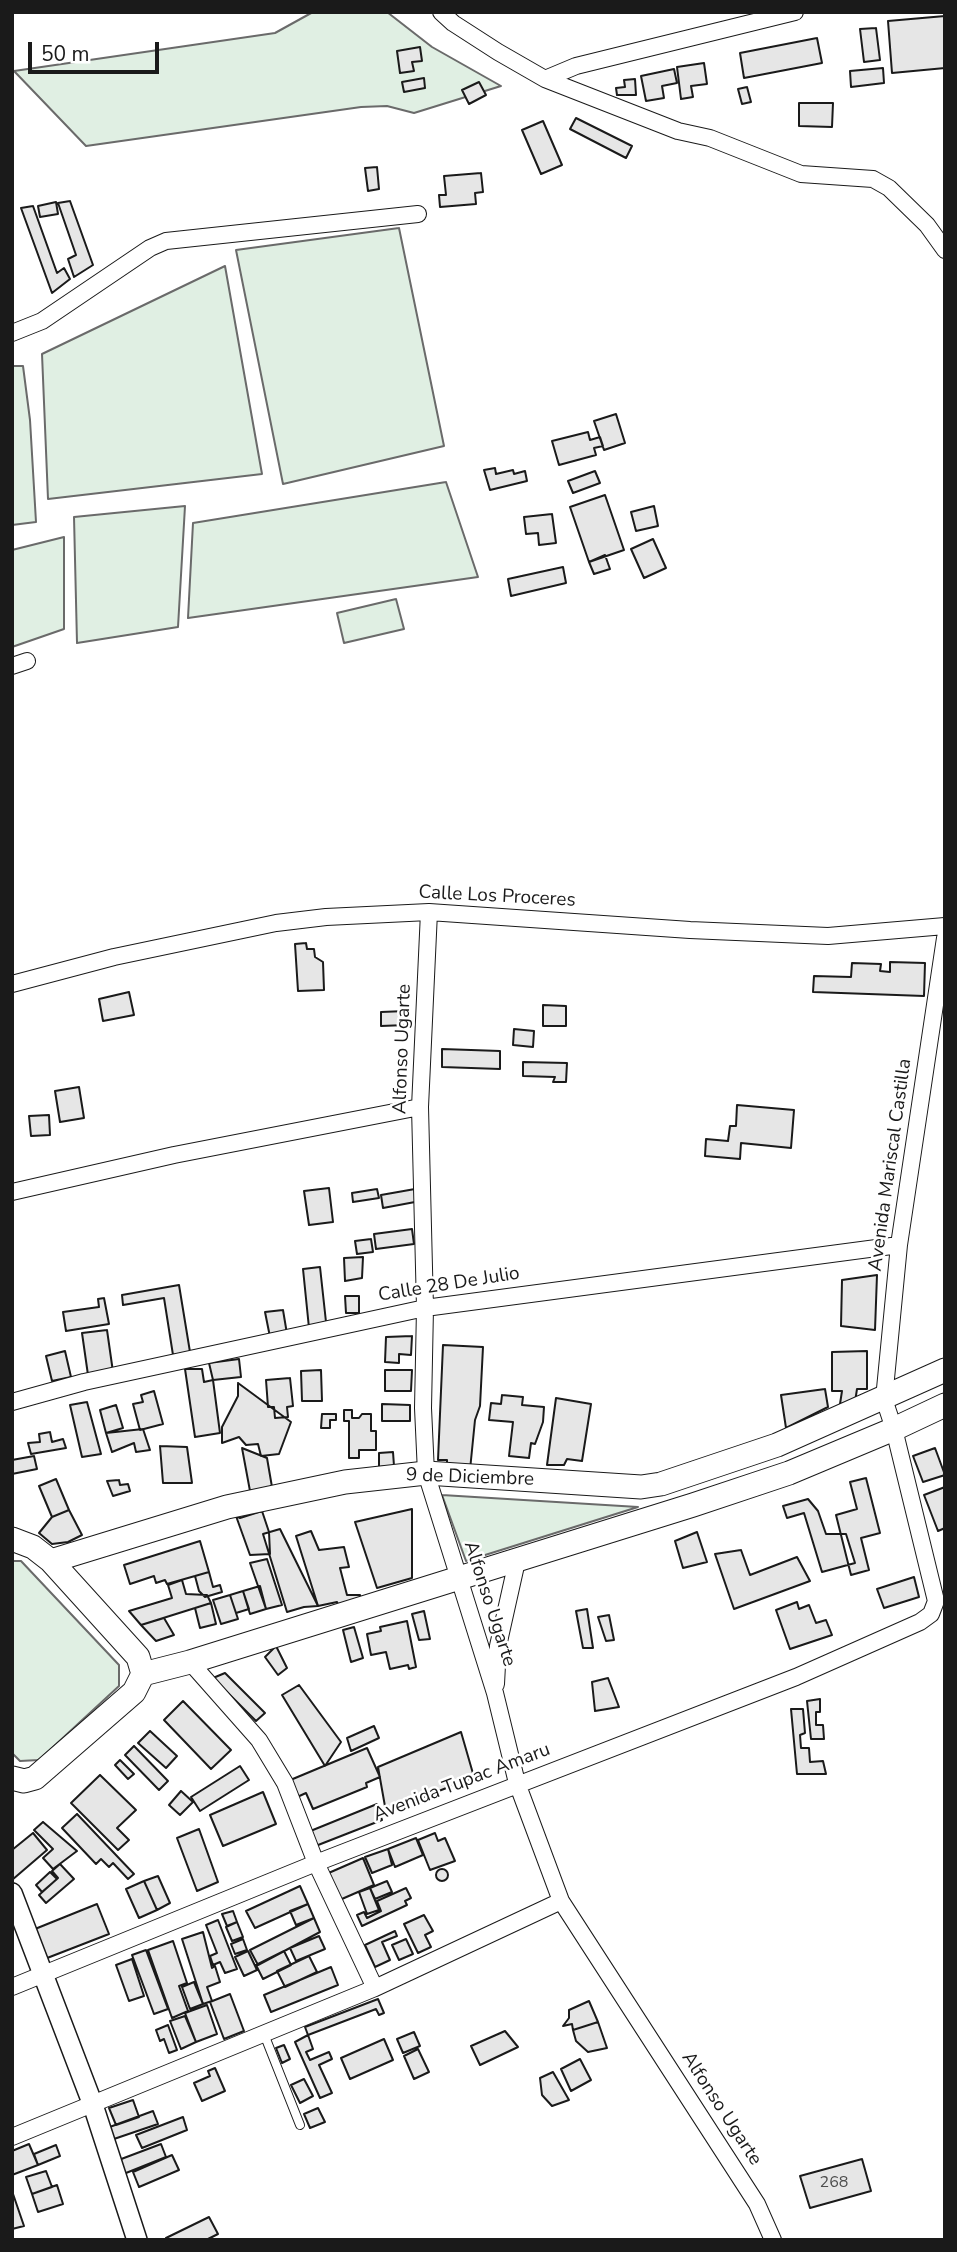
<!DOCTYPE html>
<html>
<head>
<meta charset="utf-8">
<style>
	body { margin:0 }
	#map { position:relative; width:957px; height:2252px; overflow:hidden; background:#fff; font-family:"Nunito Sans",sans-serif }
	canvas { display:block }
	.frame { position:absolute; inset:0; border:14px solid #1a1a1a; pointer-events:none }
	.scale { position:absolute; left:28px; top:42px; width:131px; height:32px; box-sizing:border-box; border:4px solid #1a1a1a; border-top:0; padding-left:9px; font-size:21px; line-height:24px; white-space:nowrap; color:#1a1a1a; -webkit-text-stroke:5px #fff; paint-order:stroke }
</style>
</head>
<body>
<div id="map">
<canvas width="957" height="2252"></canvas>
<div class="frame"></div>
<div class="scale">50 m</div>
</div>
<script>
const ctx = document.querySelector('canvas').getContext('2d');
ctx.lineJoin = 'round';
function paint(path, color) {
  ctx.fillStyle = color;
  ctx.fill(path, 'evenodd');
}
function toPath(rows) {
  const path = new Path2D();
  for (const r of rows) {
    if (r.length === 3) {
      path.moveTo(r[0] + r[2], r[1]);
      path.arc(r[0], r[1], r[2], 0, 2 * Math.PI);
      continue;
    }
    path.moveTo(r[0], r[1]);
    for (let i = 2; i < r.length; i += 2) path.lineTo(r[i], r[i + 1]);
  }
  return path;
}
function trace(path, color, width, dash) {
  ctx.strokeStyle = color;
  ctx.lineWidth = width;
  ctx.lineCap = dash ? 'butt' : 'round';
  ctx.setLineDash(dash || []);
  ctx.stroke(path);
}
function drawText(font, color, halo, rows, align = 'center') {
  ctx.font = font + ' "Nunito Sans",sans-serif';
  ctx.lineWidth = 5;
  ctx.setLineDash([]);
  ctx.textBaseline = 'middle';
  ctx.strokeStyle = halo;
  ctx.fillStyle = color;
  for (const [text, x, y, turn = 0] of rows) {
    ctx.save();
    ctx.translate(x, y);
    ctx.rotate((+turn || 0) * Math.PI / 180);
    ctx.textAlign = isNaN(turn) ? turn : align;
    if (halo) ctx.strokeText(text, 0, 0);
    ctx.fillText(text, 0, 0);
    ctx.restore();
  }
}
const green = toPath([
	[313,12,387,12,432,47,501,86,414,113,387,106,361,107,86,146,14,71,275,33,313,12],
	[399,228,444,446,283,484,236,250,399,228],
	[225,266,262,474,48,499,42,354,225,266],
	[12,366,23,366,30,420,36,522,12,525,12,366],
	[446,482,478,577,188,618,193,523,446,482],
	[185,506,178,627,77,643,74,517,185,506],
	[64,537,64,629,12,647,12,550,64,537],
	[396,599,404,629,344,643,337,613,396,599],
	[442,1495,638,1507,466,1561,442,1495],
	[12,1561,21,1561,119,1665,119,1686,39,1760,20,1761,12,1753,12,1561]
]);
const building = toPath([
	[945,16,945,68,892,73,888,21,945,16],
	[876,28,880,60,864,62,860,29,876,28],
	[817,38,822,63,744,78,740,53,817,38],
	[420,47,422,61,412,62,414,71,400,73,397,51,420,47],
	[704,63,707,84,691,86,693,97,681,99,677,67,704,63],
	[883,68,884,83,851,87,850,71,883,68],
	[674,69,677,83,662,86,664,98,646,101,641,76,674,69],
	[424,78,425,88,404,92,402,82,424,78],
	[635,79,636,95,617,95,616,88,625,87,624,80,635,79],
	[479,82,486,95,469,104,462,90,479,82],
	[747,87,751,102,742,104,738,89,747,87],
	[799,103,833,103,832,127,799,126,799,103],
	[576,118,632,146,626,158,570,129,576,118],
	[543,121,562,165,541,174,522,130,543,121],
	[377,167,379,189,368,191,365,168,377,167],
	[481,173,483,192,475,193,476,204,440,207,439,195,446,195,444,176,481,173],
	[70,201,93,265,74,277,68,259,76,255,58,203,70,201],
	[56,202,58,214,40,217,38,206,56,202],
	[33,206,57,273,64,268,70,279,52,293,21,208,33,206],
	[616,414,625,443,604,450,594,421,616,414],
	[588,432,590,440,600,437,603,446,594,448,596,455,559,465,552,441,588,432],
	[495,468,496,474,513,470,514,474,525,471,527,481,490,490,484,470,495,468],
	[595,471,600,483,573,493,568,481,595,471],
	[605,495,624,550,589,562,570,507,605,495],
	[654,506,658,526,636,531,631,512,654,506],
	[552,514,556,543,539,545,538,533,526,534,524,517,552,514],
	[653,539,666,568,644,578,631,549,653,539],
	[605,555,610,569,594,574,589,562,605,555],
	[563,567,566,583,511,596,508,579,563,567],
	[306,943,307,949,314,949,315,957,323,962,324,990,298,991,295,944,306,943],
	[890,962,925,963,924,996,813,992,814,976,851,977,852,963,881,964,880,971,890,972,890,962],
	[129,992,134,1015,103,1021,99,999,129,992],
	[543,1005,566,1006,566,1026,543,1026,543,1005],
	[406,1011,406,1025,381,1026,381,1012,406,1011],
	[514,1029,534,1031,533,1047,513,1045,514,1029],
	[442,1049,500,1051,500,1069,442,1067,442,1049],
	[523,1062,567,1063,566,1082,553,1082,555,1077,523,1076,523,1062],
	[79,1087,84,1118,60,1122,55,1091,79,1087],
	[737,1105,794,1110,791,1148,741,1143,740,1159,705,1156,706,1139,728,1141,730,1126,736,1126,737,1105],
	[49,1115,50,1135,31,1136,29,1116,49,1115],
	[329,1188,333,1222,309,1225,304,1191,329,1188],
	[377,1189,379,1198,353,1202,352,1193,377,1189],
	[415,1189,415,1202,383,1208,381,1195,415,1189],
	[412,1229,414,1244,376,1249,374,1234,412,1229],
	[371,1239,373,1252,357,1254,355,1241,371,1239],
	[363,1257,362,1278,345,1281,344,1258,363,1257],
	[320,1267,326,1322,309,1328,303,1269,320,1267],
	[877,1275,875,1330,841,1326,842,1280,877,1275],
	[179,1285,190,1352,173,1355,164,1298,123,1305,122,1295,179,1285],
	[345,1296,359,1296,359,1313,346,1313,345,1296],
	[104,1298,109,1324,66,1331,63,1312,99,1307,98,1299,104,1298],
	[283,1310,287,1334,270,1337,265,1312,283,1310],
	[107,1330,113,1372,88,1375,82,1333,107,1330],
	[412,1336,411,1355,399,1354,399,1363,385,1362,386,1337,412,1336],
	[443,1345,483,1347,480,1406,475,1420,470,1470,447,1471,447,1460,438,1460,443,1345],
	[65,1351,71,1377,52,1381,46,1356,65,1351],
	[867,1351,867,1389,857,1389,855,1402,840,1404,842,1391,832,1391,832,1352,867,1351],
	[239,1359,241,1377,213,1380,209,1363,239,1359],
	[185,1369,202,1369,204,1382,213,1380,220,1433,195,1437,185,1369],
	[321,1370,322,1401,302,1401,301,1371,321,1370],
	[385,1370,412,1370,411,1391,385,1391,385,1370],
	[290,1378,293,1406,287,1407,288,1417,275,1418,274,1407,268,1407,266,1380,290,1378],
	[238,1383,291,1422,279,1454,261,1456,258,1444,246,1445,239,1437,222,1443,222,1427,238,1396,238,1383],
	[825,1389,828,1407,786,1428,781,1395,825,1389],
	[154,1391,163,1424,140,1430,133,1404,143,1402,141,1395,154,1391],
	[502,1395,523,1397,522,1405,544,1407,543,1422,535,1444,531,1443,529,1458,509,1456,513,1422,489,1420,491,1403,501,1404,502,1395],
	[556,1398,591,1404,582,1461,567,1459,564,1465,547,1465,556,1398],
	[87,1402,101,1454,82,1457,70,1405,87,1402],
	[382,1404,410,1405,410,1421,382,1421,382,1404],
	[116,1405,123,1428,106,1433,100,1410,116,1405],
	[344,1410,352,1410,352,1418,359,1418,362,1414,371,1414,371,1431,376,1431,376,1450,359,1450,359,1458,349,1458,349,1421,344,1421,344,1410],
	[322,1414,336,1414,336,1420,330,1420,330,1428,321,1428,322,1414],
	[143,1429,150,1450,136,1452,134,1443,112,1452,106,1433,143,1429],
	[50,1432,52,1442,63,1439,66,1448,31,1454,28,1443,40,1442,39,1434,50,1432],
	[160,1446,187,1447,192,1483,163,1483,160,1446],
	[242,1448,267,1458,272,1487,250,1491,242,1448],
	[935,1448,945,1475,923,1482,913,1456,935,1448],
	[393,1452,394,1466,379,1467,379,1453,393,1452],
	[34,1456,37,1469,12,1474,12,1460,34,1456],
	[866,1478,880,1533,861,1538,869,1570,851,1575,836,1515,857,1509,850,1482,866,1478],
	[56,1479,69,1510,52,1517,39,1486,56,1479],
	[119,1480,120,1485,128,1484,130,1491,113,1496,107,1481,119,1480],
	[945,1487,945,1528,938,1531,924,1495,945,1487],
	[808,1499,818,1511,826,1534,846,1534,855,1563,822,1572,804,1513,787,1518,783,1506,808,1499],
	[412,1509,412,1578,377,1588,355,1522,412,1509],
	[69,1510,82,1535,68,1542,52,1544,39,1533,52,1517,69,1510],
	[262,1511,269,1532,270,1554,250,1555,236,1516,240,1518,262,1511],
	[280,1529,318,1606,304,1607,287,1612,263,1534,280,1529],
	[311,1531,319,1550,344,1547,349,1567,340,1568,347,1595,360,1595,362,1606,342,1614,337,1602,318,1606,296,1536,311,1531],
	[697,1532,707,1562,683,1568,675,1541,697,1532],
	[200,1541,209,1572,167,1584,165,1580,156,1583,154,1576,130,1584,124,1565,200,1541],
	[741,1550,750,1575,797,1557,810,1581,734,1609,715,1554,741,1550],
	[267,1559,282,1605,266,1609,250,1563,267,1559],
	[209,1572,213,1587,220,1585,222,1592,205,1597,199,1591,195,1576,209,1572],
	[914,1577,919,1597,884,1608,877,1589,914,1577],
	[182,1580,186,1594,207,1595,211,1603,141,1625,129,1611,172,1598,168,1585,182,1580],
	[260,1586,266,1609,250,1614,243,1591,260,1586],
	[243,1591,249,1609,236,1613,230,1595,243,1591],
	[230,1595,238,1619,221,1624,213,1600,230,1595],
	[797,1602,799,1609,809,1605,816,1623,826,1620,832,1635,790,1649,776,1610,797,1602],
	[211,1603,216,1624,200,1628,195,1608,211,1603],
	[587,1609,593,1648,583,1648,576,1611,587,1609],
	[424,1611,430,1639,419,1640,412,1614,424,1611],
	[609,1615,614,1640,606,1641,598,1617,609,1615],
	[164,1618,174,1635,156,1641,141,1625,164,1618],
	[407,1621,416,1667,409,1669,408,1665,390,1669,386,1652,371,1655,367,1634,381,1631,380,1627,407,1621],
	[354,1627,363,1658,351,1662,343,1630,354,1627],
	[276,1646,287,1668,278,1675,265,1657,276,1646],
	[225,1673,265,1713,256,1721,213,1678,225,1673],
	[608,1678,619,1707,595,1711,592,1682,608,1678],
	[299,1685,341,1742,325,1766,282,1695,299,1685],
	[820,1699,820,1712,816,1712,816,1725,823,1725,824,1739,811,1739,807,1701,820,1699],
	[183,1701,231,1750,211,1769,164,1720,183,1701],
	[791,1709,803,1709,805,1733,800,1735,801,1748,809,1748,810,1762,823,1761,826,1774,797,1774,791,1709],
	[374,1726,379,1738,351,1751,347,1738,374,1726],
	[150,1731,177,1756,166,1768,138,1743,150,1731],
	[461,1732,474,1777,386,1812,378,1767,461,1732],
	[134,1746,168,1781,159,1790,125,1755,134,1746],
	[367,1748,380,1777,366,1783,367,1787,313,1809,306,1793,295,1798,288,1781,367,1748],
	[120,1760,134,1774,128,1779,115,1765,120,1760],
	[240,1766,249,1780,200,1811,191,1797,240,1766],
	[100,1775,136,1810,117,1828,129,1840,118,1850,71,1803,100,1775],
	[181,1791,193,1802,180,1815,169,1805,181,1791],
	[263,1792,276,1824,223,1846,210,1815,263,1792],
	[377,1804,382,1820,313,1847,308,1832,377,1804],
	[77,1814,134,1874,128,1879,113,1863,109,1867,101,1859,96,1864,62,1828,77,1814],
	[43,1822,77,1851,53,1869,43,1858,53,1849,34,1830,43,1822],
	[199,1829,218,1882,197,1891,177,1838,199,1829],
	[33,1833,47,1850,12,1880,12,1850,33,1833],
	[435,1833,438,1841,445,1838,455,1861,430,1870,418,1840,435,1833],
	[416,1838,423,1855,395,1867,388,1849,416,1838],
	[388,1849,392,1865,372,1873,365,1857,388,1849],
	[363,1858,374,1885,335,1902,324,1875,363,1858],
	[60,1864,74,1879,46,1903,39,1895,58,1878,52,1871,60,1864],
	[442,1875,6],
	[50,1872,57,1879,42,1892,36,1885,50,1872],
	[158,1876,170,1903,157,1910,144,1881,158,1876],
	[144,1881,157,1910,139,1918,126,1889,144,1881],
	[387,1881,392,1892,375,1899,370,1888,387,1881],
	[300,1886,308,1904,255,1928,246,1911,300,1886],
	[370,1888,379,1910,367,1914,359,1892,370,1888],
	[406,1888,411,1898,405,1901,407,1905,362,1926,357,1915,364,1912,367,1918,381,1911,377,1901,406,1888],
	[97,1904,109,1934,42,1960,30,1931,97,1904],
	[308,1904,314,1918,296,1925,290,1911,308,1904],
	[233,1911,237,1922,227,1926,222,1914,233,1911],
	[424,1915,433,1931,425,1935,431,1947,418,1953,404,1924,424,1915],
	[314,1918,320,1932,258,1965,250,1950,314,1918],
	[218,1920,237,1969,225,1973,220,1962,213,1965,210,1956,217,1953,206,1925,218,1920],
	[237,1922,243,1937,232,1941,226,1927,237,1922],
	[395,1931,397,1936,382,1942,390,1960,375,1967,365,1945,395,1931],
	[203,1932,212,1968,215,1966,220,1982,207,1987,212,2001,203,2004,182,1939,203,1932],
	[319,1936,325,1949,296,1961,290,1948,319,1936],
	[243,1939,247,1950,235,1954,231,1944,243,1939],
	[406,1939,413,1954,399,1960,392,1945,406,1939],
	[173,1941,187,1983,179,1986,188,2011,172,2018,148,1950,173,1941],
	[146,1950,168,2009,154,2014,132,1955,146,1950],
	[248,1951,257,1970,244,1976,235,1957,248,1951],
	[284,1951,291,1965,263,1979,256,1965,284,1951],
	[309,1956,317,1972,285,1987,277,1971,309,1956],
	[132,1959,144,1996,129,2001,116,1965,132,1959],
	[331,1967,338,1985,271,2012,264,1995,331,1967],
	[194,1982,203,2004,190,2009,182,1987,194,1982],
	[230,1994,244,2031,224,2039,210,2002,230,1994],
	[378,1999,384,2013,379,2015,376,2009,308,2035,305,2027,378,1999],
	[589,2001,598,2022,573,2030,572,2024,563,2026,569,2018,569,2010,589,2001],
	[207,2005,217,2034,196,2042,185,2013,207,2005],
	[185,2016,196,2042,181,2049,170,2021,185,2016],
	[598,2022,607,2048,588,2052,576,2041,573,2030,598,2022],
	[168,2025,177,2050,169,2053,164,2039,160,2041,156,2030,168,2025],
	[505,2031,518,2047,480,2065,471,2046,505,2031],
	[414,2032,420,2046,403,2053,397,2039,414,2032],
	[308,2035,313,2049,306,2052,310,2060,329,2052,332,2059,319,2065,332,2093,320,2098,295,2042,308,2035],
	[384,2039,393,2060,350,2079,341,2058,384,2039],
	[284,2045,290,2059,282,2063,276,2048,284,2045],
	[418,2049,429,2072,414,2079,404,2056,418,2049],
	[580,2059,591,2080,571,2091,561,2069,580,2059],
	[215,2068,225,2091,202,2101,194,2083,210,2076,208,2071,215,2068],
	[553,2072,569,2100,552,2106,542,2095,540,2078,553,2072],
	[304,2079,313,2096,300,2103,291,2085,304,2079],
	[133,2100,139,2117,116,2125,109,2108,133,2100],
	[318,2108,325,2122,310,2128,304,2114,318,2108],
	[153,2111,158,2124,111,2140,107,2128,153,2111],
	[183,2117,187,2130,142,2148,136,2135,183,2117],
	[29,2144,38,2165,12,2175,12,2151,29,2144],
	[161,2144,166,2157,121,2175,116,2161,161,2144],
	[56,2145,60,2156,38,2165,34,2154,56,2145],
	[172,2155,179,2170,139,2187,133,2172,172,2155],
	[862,2159,871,2191,810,2208,800,2176,862,2159],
	[46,2171,52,2187,32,2194,26,2177,46,2171],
	[57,2185,63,2204,38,2212,32,2194,57,2185],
	[12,2191,24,2226,12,2229,12,2191],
	[209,2217,218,2234,206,2240,167,2240,166,2238,209,2217]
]);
const service = toPath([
	[264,2034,300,2125]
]);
const minor = toPath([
	[441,12,453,23,498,52,545,79,678,131,710,138,801,174,873,179,889,188,927,225,945,250],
	[545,79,576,66,795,12],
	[12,333,42,321,150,248,166,241,418,214],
	[12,666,27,661],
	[429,912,420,1107,425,1308,423,1408,426,1473,495,1693,517,1783,561,1901,757,2204,773,2240],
	[12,984,114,957,276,923,326,917,429,912,690,930,828,936,945,926],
	[12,1192,174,1155,420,1107],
	[12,1402,84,1382,425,1308,899,1245],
	[190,1662,259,1740,285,1783,316,1863,375,1988],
	[496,1684,498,1646,517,1561],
	[12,1987,316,1863,796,1677,920,1622,931,1614,936,1601,894,1429,884,1399,899,1245,945,938],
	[12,2137,375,1988,561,1901]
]);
const tertiary = toPath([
	[12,1893,93,2105,137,2240]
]);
const secondary = toPath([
	[12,1539,33,1547,51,1561,138,1657,143,1674,134,1692,35,1778,24,1781,12,1778],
	[51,1561,227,1507,345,1482,426,1473,641,1487,661,1484,777,1445,945,1370],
	[143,1674,190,1662,693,1505,789,1473,894,1429,945,1405]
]);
const numberNames = [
	["268",834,2183]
];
const streetNames = [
	["Calle Los Proceres",497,897,3],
	["Alfonso Ugarte",403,1049,-88],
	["Avenida Mariscal Castilla",891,1165,-82],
	["Calle 28 De Julio",449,1285,-9],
	["9 de Diciembre",470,1478,2],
	["Alfonso Ugarte",489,1604,72],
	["Avenida Tupac Amaru",462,1783,-21],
	["Alfonso Ugarte",721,2109,57]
];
paint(green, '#e0efe3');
trace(green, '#6a6a6a', 2);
paint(building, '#e6e6e6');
trace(building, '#1a1a1a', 2);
trace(service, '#1a1a1a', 10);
trace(minor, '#1a1a1a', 18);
trace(tertiary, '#1a1a1a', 22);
trace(secondary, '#1a1a1a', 25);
trace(service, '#fff', 8);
trace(minor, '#fff', 16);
trace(tertiary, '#fff', 19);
trace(secondary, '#fff', 23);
drawText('16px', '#4d4d4d', null, numberNames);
drawText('19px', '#1a1a1a', '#fff', streetNames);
</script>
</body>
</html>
